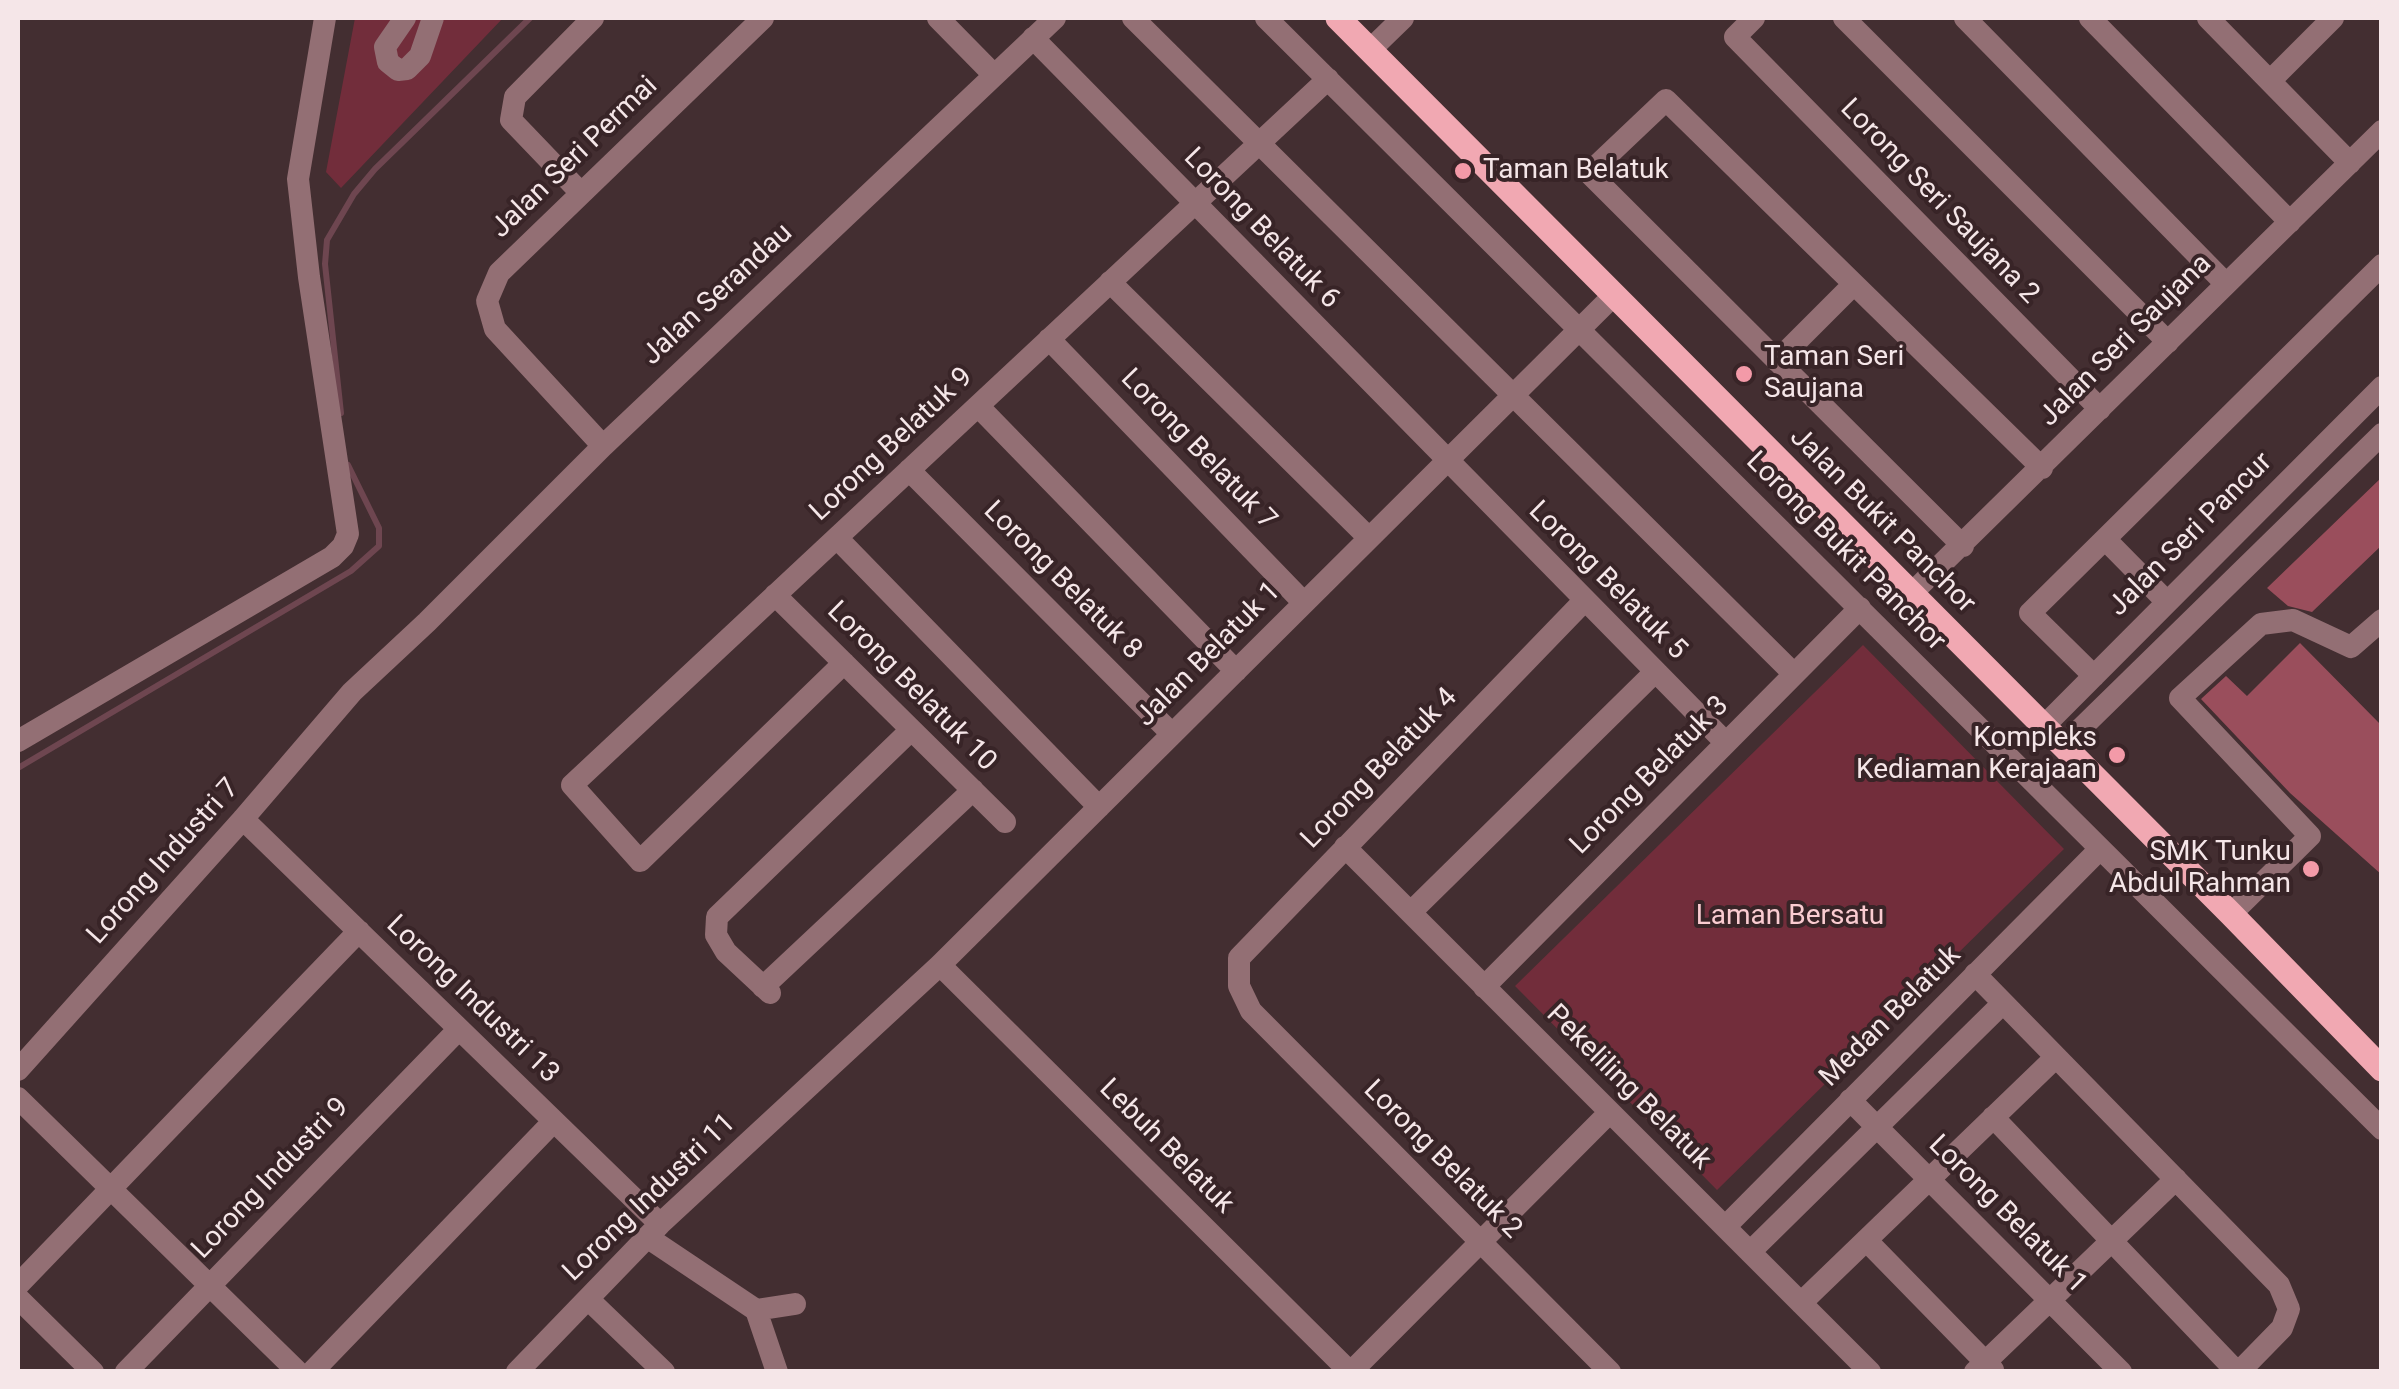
<!DOCTYPE html>
<html>
<head>
<meta charset="utf-8">
<style>
	body { margin:0 }
	#map { position:relative; width:2399px; height:1389px; overflow:hidden; background:#432e31; font-family:Roboto,sans-serif }
	canvas { display:block }
	.frame { position:absolute; inset:0; border:20px solid #f5e6e8; pointer-events:none }
</style>
</head>
<body>
<div id="map">
<canvas width="2399" height="1389"></canvas>
<div class="frame"></div>
</div>
<script>
const ctx = document.querySelector('canvas').getContext('2d');
ctx.lineJoin = 'round';
function paint(path, color) {
  ctx.fillStyle = color;
  ctx.fill(path, 'evenodd');
}
function toPath(rows) {
  const path = new Path2D();
  for (const r of rows) {
    path.moveTo(r[0], r[1]);
    for (let i = 2; i < r.length; i += 2) path.lineTo(r[i], r[i + 1]);
  }
  return path;
}
function trace(path, color, width, dash) {
  ctx.strokeStyle = color;
  ctx.lineWidth = width;
  ctx.lineCap = dash ? 'butt' : 'round';
  ctx.setLineDash(dash || []);
  ctx.stroke(path);
}
function drawText(font, color, halo, rows, align = 'center') {
  ctx.font = font + ' Roboto,sans-serif';
  ctx.lineWidth = 8;
  ctx.setLineDash([]);
  ctx.textBaseline = 'middle';
  ctx.strokeStyle = halo;
  ctx.fillStyle = color;
  for (const [text, x, y, turn = 0] of rows) {
    ctx.save();
    ctx.translate(x, y);
    ctx.rotate((+turn || 0) * Math.PI / 180);
    ctx.textAlign = isNaN(turn) ? turn : align;
    if (halo) ctx.strokeText(text, 0, 0);
    ctx.fillText(text, 0, 0);
    ctx.restore();
  }
}
const green = toPath([
	[355,18,503,18,341,188,326,172],
	[1863,645,2064,849,1717,1190,1515,986]
]);
const stream = toPath([
	[341,413,325,264,327,240,354,194,375,169,530,18],
	[18,768,351,571,379,546,379,528,348,465]
]);
const building = toPath([
	[2382,477,2382,545,2312,612,2288,606,2267,588],
	[2300,643,2382,726,2382,875,2290,793,2201,699,2226,676,2247,696]
]);
const minor = toPath([
	[405,18,385,47,388,62,398,70,407,69,420,56,433,18],
	[938,18,994,75],
	[1133,18,1794,674],
	[1266,18,2382,1129],
	[1754,18,1735,37,2100,409],
	[1844,18,2168,342],
	[1965,18,2226,284],
	[2090,18,2290,222],
	[2208,18,2350,163],
	[1033,38,1726,743],
	[1370,50,1403,18],
	[2270,81,2333,18],
	[581,193,511,120,515,97,593,18],
	[1110,282,1369,538],
	[1049,339,1304,603],
	[1777,361,1853,285],
	[978,406,1236,671],
	[603,446,495,329,487,301,499,273,763,18],
	[909,470,1172,734],
	[837,538,1099,807],
	[2105,539,2382,265],
	[1963,546,1589,173,1666,100,2042,468],
	[1912,593,2382,131],
	[775,595,1005,822],
	[1584,601,1239,958,1239,986,1251,1011,1610,1372],
	[844,663,640,861,572,785,1328,79],
	[2094,676,2030,613,2105,539,2167,602],
	[2044,726,2382,387],
	[18,741,332,557,343,546,348,534,309,277,298,179,325,18],
	[2064,745,2382,434],
	[243,819,660,1224],
	[1345,847,1870,1372],
	[1411,912,1655,672],
	[2231,914,2310,836,2180,698,2261,624,2293,620,2351,647,2382,620],
	[940,965,1350,1372],
	[1975,974,2279,1285,2289,1309,2282,1328,2239,1372],
	[763,987,973,790],
	[1484,987,1860,608],
	[770,993,726,952,716,935,717,917,911,730],
	[18,1070,243,819,352,692,427,622,603,446,1055,18],
	[18,1098,298,1372],
	[1850,1100,2121,1372],
	[1993,1117,2237,1372],
	[1725,1227,2100,849],
	[647,1237,756,1310,777,1372],
	[1866,1240,1993,1370],
	[1750,1252,2003,1003],
	[18,1285,359,931],
	[18,1298,93,1372],
	[588,1299,664,1372],
	[1801,1303,2056,1057],
	[756,1310,795,1304],
	[126,1372,459,1029],
	[312,1372,554,1121],
	[517,1372,660,1224,940,965,1614,295],
	[1351,1372,1610,1112],
	[1975,1372,2176,1179]
]);
const major = toPath([
	[1338,18,2231,914,2382,1069]
]);
const markers = [
	[1463,171,10,"#f39aa8"],
	[1744,374,10,"#f39aa8"],
	[2117,755,10,"#f39aa8"],
	[2311,869,10,"#f39aa8"]
];
const streetNames = [
	["Jalan Seri Permai",575,158,-44],
	["Lorong Seri Saujana 2",1939,202,46],
	["Lorong Belatuk 6",1261,229,46],
	["Jalan Serandau",718,295,-43],
	["Jalan Seri Saujana",2126,341,-45],
	["Lorong Belatuk 9",892,445,-43],
	["Lorong Belatuk 7",1198,450,46],
	["Jalan Bukit Panchor",1882,521,45],
	["Jalan Seri Pancur",2191,535,-45],
	["Lorong Bukit Panchor",1845,552,45],
	["Lorong Belatuk 8",1062,581,45],
	["Lorong Belatuk 5",1607,581,45],
	["Jalan Belatuk 1",1209,655,-45],
	["Lorong Belatuk 10",911,687,45],
	["Lorong Belatuk 4",1380,769,-46],
	["Lorong Belatuk 3",1650,776,-45],
	["Lorong Industri 7",164,862,-48],
	["Lorong Industri 13",472,1000,44],
	["Medan Belatuk",1891,1017,-45],
	["Pekeliling Belatuk",1628,1088,45],
	["Lebuh Belatuk",1166,1147,45],
	["Lorong Belatuk 2",1442,1160,45],
	["Lorong Industri 9",271,1179,-46],
	["Lorong Industri 11",650,1198,-44],
	["Lorong Belatuk 1",2007,1215,45]
];
const poiNames = [
	["Taman Belatuk",1483,171],
	["Taman Seri",1764,358],
	["Saujana",1764,390],
	["Kompleks",2097,739,"right"],
	["Kediaman Kerajaan",2097,771,"right"],
	["SMK Tunku",2291,853,"right"],
	["Abdul Rahman",2291,885,"right"]
];
const parkNames = [
	["Laman Bersatu",1790,917]
];
paint(green, '#722d3b');
trace(stream, '#6e4650', 6);
paint(building, '#9a4e5c');
trace(minor, '#936f74', 22);
trace(major, '#f1a8b2', 25);
for (const [x, y, r, color] of markers) {
  const dot = new Path2D();
  dot.arc(x, y, r, 0, 2 * Math.PI);
  ctx.fillStyle = color;
  ctx.fill(dot);
  trace(dot, '#382427', 4);
}
drawText('28px', '#f5e6e8', '#382427', streetNames);
drawText('28px', '#f5e6e8', '#382427', poiNames, 'left');
drawText('28px', '#faccd1', '#382427', parkNames);
</script>
</body>
</html>
